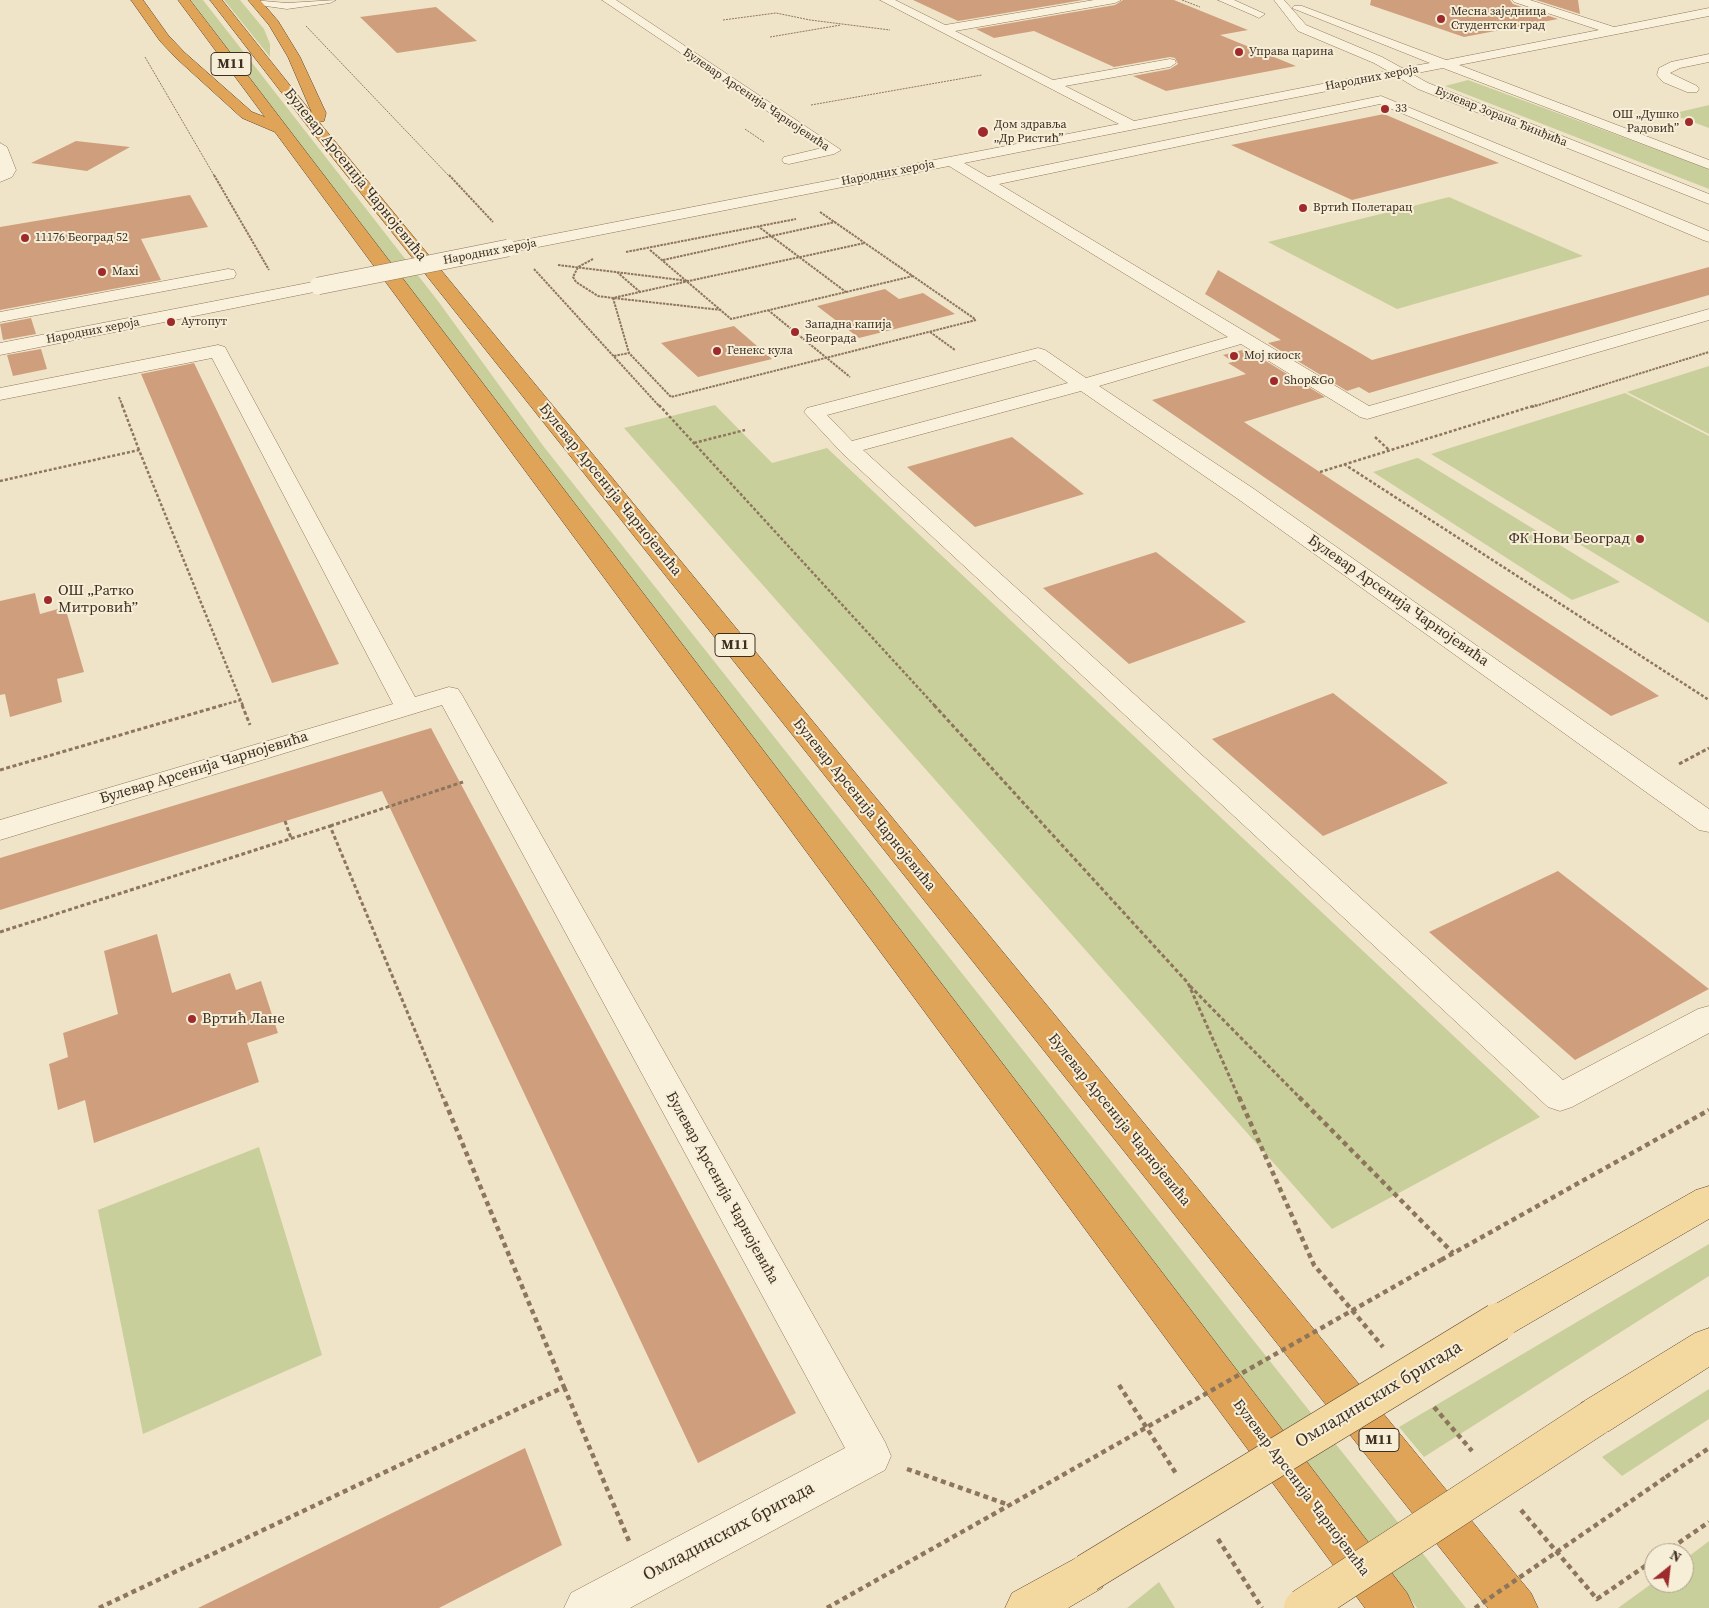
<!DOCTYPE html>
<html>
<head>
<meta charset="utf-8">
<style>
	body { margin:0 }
	#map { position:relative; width:1709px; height:1608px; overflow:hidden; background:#f0e4c8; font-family:"Source Serif 4",serif }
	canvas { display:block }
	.north { position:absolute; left:1644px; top:1543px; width:50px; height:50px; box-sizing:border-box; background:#f7eed8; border:1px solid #ada18e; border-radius:50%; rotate:29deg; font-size:14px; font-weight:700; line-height:20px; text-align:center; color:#3d2e20 }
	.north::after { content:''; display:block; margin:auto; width:18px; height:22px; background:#9e2a2b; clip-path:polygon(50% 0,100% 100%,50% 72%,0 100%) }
</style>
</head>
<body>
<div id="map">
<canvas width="1709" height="1608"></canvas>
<div class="north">N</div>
</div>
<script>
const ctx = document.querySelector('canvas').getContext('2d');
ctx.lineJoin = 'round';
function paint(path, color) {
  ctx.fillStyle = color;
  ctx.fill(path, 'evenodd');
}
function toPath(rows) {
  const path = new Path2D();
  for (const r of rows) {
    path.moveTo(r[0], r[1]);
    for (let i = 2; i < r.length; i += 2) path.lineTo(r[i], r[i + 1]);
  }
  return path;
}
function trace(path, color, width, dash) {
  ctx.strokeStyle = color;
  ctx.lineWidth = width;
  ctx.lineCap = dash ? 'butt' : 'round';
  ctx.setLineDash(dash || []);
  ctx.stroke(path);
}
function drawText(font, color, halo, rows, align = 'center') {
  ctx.font = font + ' "Source Serif 4",serif';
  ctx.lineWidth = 4;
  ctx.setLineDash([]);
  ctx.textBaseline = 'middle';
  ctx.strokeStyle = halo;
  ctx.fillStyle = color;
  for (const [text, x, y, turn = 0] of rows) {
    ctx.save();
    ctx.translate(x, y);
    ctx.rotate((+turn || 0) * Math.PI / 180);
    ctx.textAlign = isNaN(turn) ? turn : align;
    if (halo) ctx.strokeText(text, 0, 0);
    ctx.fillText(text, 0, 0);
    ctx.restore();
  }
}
const green = toPath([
	[191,0,203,0,438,301,544,447,1466,1608,1417,1608,512,433],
	[224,0,240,0,264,29,270,44,270,57],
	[1468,80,1709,169,1709,189,1445,86],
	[1709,105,1709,128,1671,114],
	[1449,197,1583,256,1397,309,1268,242],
	[1709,366,1709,434,1627,392],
	[1625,393,1709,436,1709,623,1431,454],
	[715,405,772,463,827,448,1540,1117,1332,1229,624,428],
	[1417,458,1418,458,1620,582,1572,600,1373,472],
	[259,1147,322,1355,143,1434,98,1210],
	[1709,1244,1709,1276,1424,1457,1399,1427],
	[1709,1389,1709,1419,1622,1476,1602,1457],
	[1709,1541,1709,1608,1618,1608,1654,1582,1684,1583,1684,1560],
	[1159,1582,1175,1608,1127,1608]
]);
const building = toPath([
	[913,0,1083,0,958,21],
	[1123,0,1174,0,1248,30,1220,35,1296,66,1166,91,1133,76,1170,69,1178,64,1175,58,1170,57,1114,67,1034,31,994,38,976,29,1115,5],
	[1371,0,1510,0,1513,4,1558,19,1464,37,1370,5],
	[1536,0,1578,0,1580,14],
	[436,7,477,41,397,53,360,17],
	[1384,114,1499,163,1352,200,1231,145],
	[76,141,130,147,87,171,31,163],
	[190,195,208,227,141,239,161,280,0,310,0,227],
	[1709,267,1709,295,1369,393,1359,387,1347,391,1268,343,1281,340,1205,294,1218,270,1372,360],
	[885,289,899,299,923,293,955,314,859,338,817,306],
	[31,318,36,334,3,340,0,324],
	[734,326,772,359,698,377,661,343],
	[41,349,47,369,13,376,7,355],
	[1246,349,1325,397,1244,422,1659,696,1611,716,1152,400,1246,374,1228,363,1233,362,1223,355],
	[194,363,244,467,339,664,272,683,141,374],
	[1012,437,1084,494,975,527,907,467],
	[1156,552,1246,622,1129,664,1043,588],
	[35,593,40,614,65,607,84,672,57,679,62,702,10,717,5,694,0,695,0,601],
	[1333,693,1448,783,1323,836,1212,739],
	[431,728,796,1413,698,1463,382,791,0,910,0,858],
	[1558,871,1709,989,1575,1060,1429,932],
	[157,934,172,993,230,973,236,990,261,981,278,1033,247,1043,259,1082,94,1143,85,1100,58,1110,49,1064,68,1057,63,1033,118,1014,104,951],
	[525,1448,562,1545,439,1608,198,1608]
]);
const pathFar4 = toPath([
	[1182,0,1200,7],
	[723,20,776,13,810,20,890,30],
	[306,26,450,177],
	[770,37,841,25],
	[145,57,215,177],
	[811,105,982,75],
	[745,129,764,142]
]);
const pathFar3 = toPath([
	[214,175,269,270],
	[449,175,493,222],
	[820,212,975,319],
	[650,250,731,319,846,292,759,227],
	[626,252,796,219],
	[593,259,578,267,573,277,576,282,598,296,613,298,689,281],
	[663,260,835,222],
	[558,265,689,281,865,243],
	[534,269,660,407],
	[617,272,640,292],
	[846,292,913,276],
	[721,310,613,298,629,353,671,397,976,320],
	[768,310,850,377],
	[930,332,955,350],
	[614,356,629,353],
	[119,397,123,407],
	[1532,407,1709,352]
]);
const pathFar2 = toPath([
	[122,405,139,450],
	[659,405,935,706],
	[1375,437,1389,450],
	[694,443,745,430],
	[1344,464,1709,700],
	[1320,472,1536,405],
	[0,481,139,450,243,706],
	[219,706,241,700]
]);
const pathFar1 = toPath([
	[242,705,250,725],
	[934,705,1188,983,1239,1098],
	[1679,764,1709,748],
	[0,770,223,705],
	[285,821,291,838],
	[330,826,463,782],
	[0,932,330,826,443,1098],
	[1190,986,1300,1098]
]);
const path = toPath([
	[1239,1097,1314,1265,1383,1347],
	[1299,1097,1453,1253],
	[1441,1260,1709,1110],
	[1119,1385,1177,1475],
	[564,1387,629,1541],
	[1434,1407,1472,1451],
	[907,1469,1009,1505],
	[1666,1477,1709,1448],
	[1521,1510,1597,1599,1654,1560],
	[1218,1539,1262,1608],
	[1664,1553,1709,1522],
	[99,1608,564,1387,443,1097],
	[827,1608,1031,1493]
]);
const minor = toPath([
	[252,0,287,3,336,0,330,3,287,9,252,4,252,0],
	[602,0,616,0,841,150,834,154,789,164,784,163,782,160,784,157,822,148,602,0],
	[880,0,895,0,945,25,1094,0,1121,0,1115,3,955,31,1053,80,1170,59,1175,60,1176,63,1170,67,1065,86,1134,121,1388,71,1374,63,1298,31,1274,0,1284,0,1306,25,1382,57,1402,68,1430,63,1292,8,1294,6,1302,6,1446,60,1599,30,1514,2,1512,0,1530,0,1614,27,1709,8,1709,16,1459,65,1709,160,1709,169,1443,68,1412,74,1428,83,1709,194,1709,204,1418,89,1398,77,964,163,988,177,1381,96,1709,231,1709,242,1703,240,1380,104,999,184,1369,406,1709,309,1709,320,1367,419,1360,417,1241,344,1099,386,1254,489,1709,809,1709,832,1699,830,1238,499,1081,391,863,450,1563,1080,1698,1009,1709,1006,1709,1033,1572,1107,1560,1111,1548,1107,841,452,804,412,807,408,1038,348,1045,350,1086,378,1228,337,949,166,508,253,502,251,500,248,502,245,508,243,1119,124,880,0],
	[1035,360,1068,383,852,441,827,415,1035,360],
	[1218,0,1234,0,1265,14,1259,18,1255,16,1218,0],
	[1709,54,1709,62,1680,68,1670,73,1697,86,1699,89,1697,92,1687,92,1663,82,1657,75,1659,68,1671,62,1709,54],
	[0,143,7,147,16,170,12,177,0,182,0,143],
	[228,269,234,270,236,274,234,278,0,322,0,312,228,269],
	[318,281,324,282,327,286,324,290,0,355,0,343,318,281],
	[218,345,225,347,227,351,415,697,449,687,458,689,462,695,885,1442,891,1456,885,1470,630,1608,564,1608,571,1593,845,1448,442,705,0,840,0,820,393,704,212,358,0,400,0,388,218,345]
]);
const major = toPath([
	[1709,1186,1709,1219,1511,1334,1498,1339,1485,1334,1479,1322,1485,1310,1696,1190,1709,1186],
	[1709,1328,1709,1367,1609,1431,1595,1436,1581,1431,1575,1417,1581,1403,1695,1333,1709,1328],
	[1087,1552,1102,1558,1108,1573,1102,1588,1068,1608,1005,1608,1012,1593,1087,1552]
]);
const highway = toPath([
	[131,0,143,0,168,35,184,52,252,112,265,117,178,0,190,0,1407,1593,1414,1608,1365,1608,275,132,242,118,176,58,160,41,131,0],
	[210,0,222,0,312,113,288,57,269,25,248,0,260,0,278,21,300,57,326,113,324,121,319,122,1531,1593,1538,1608,1488,1608,309,128,210,0]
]);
const pathBridge = toPath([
	[1031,1493,1441,1260],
	[1475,1608,1666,1477]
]);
const minorBridge = toPath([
	[318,286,508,248]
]);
const majorBridge = toPath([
	[1087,1573,1498,1322],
	[1303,1608,1595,1417]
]);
const markers = [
	[1441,19,5,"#9e2a2b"],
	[1239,52,5,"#9e2a2b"],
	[1385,109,5,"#9e2a2b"],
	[1689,122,5,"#9e2a2b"],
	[983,132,6,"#9e2a2b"],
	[1303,208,5,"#9e2a2b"],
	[25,238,5,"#9e2a2b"],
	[102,272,5,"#9e2a2b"],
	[171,322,5,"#9e2a2b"],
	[795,332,5,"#9e2a2b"],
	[717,351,5,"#9e2a2b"],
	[1234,356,5,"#9e2a2b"],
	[1274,381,5,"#9e2a2b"],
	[1640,539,5,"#9e2a2b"],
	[48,600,5,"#9e2a2b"],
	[192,1019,5,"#9e2a2b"]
];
const farPoinames = [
	["Месна заједница",1451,12],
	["Студентски град",1451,26],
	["Управа царина",1249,52],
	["33",1395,109],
	["ОШ „Душко",1679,115,"right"],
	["Радовић”",1679,129,"right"],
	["Дом здравља",994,125],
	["„Др Ристић”",994,139],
	["Вртић Полетарац",1313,208],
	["11176 Београд 52",35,238],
	["Maxi",112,272],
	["Аутопут",181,322],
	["Западна капија",805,325],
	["Београда",805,339],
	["Генекс кула",727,351],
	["Мој киоск",1244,356],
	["Shop&Go",1284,381]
];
const farStreetnames = [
	["Народних хероја",1372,78,-11],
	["Булевар Арсенија Чарнојевића",756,100,34],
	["Булевар Зорана Ђинђића",1501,117,22],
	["Народних хероја",888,173,-11],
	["Народних хероја",490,252,-11],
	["Народних хероја",93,331,-11]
];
const shields = [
	[231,64,40],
	[735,645,40],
	[1379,1440,40]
];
const shieldNames = [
	["M11",231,64],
	["M11",735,645],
	["M11",1379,1440]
];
const streetNames = [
	["Булевар Арсенија Чарнојевића",355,175,51],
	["Булевар Арсенија Чарнојевића",610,490,51],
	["Булевар Арсенија Чарнојевића",1398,601,35],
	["Булевар Арсенија Чарнојевића",204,768,-17],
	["Булевар Арсенија Чарнојевића",864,805,51],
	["Булевар Арсенија Чарнојевића",1119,1120,51],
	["Булевар Арсенија Чарнојевића",722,1188,61],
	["Булевар Арсенија Чарнојевића",1301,1488,53]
];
const poiNames = [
	["ФК Нови Београд",1630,539,"right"],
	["ОШ „Ратко",58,591],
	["Митровић”",58,608],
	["Вртић Лане",202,1019]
];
const nearStreetnames = [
	["Омладинских бригада",1379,1395,-31],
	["Омладинских бригада",729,1532,-28]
];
paint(green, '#c9cf9b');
paint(building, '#cf9f7d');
trace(minor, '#8d765c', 1);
trace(major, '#5b4430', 1);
trace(highway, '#5b4430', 1);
trace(pathFar4, '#8d765c', 1, [2, 1]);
trace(pathFar3, '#8d765c', 2, [2.5, 1]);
trace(pathFar2, '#8d765c', 2.5, [3, 2]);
trace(pathFar1, '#8d765c', 3, [4, 2.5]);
trace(path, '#8d765c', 4.5, [5, 4]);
paint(minor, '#faf1dc');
paint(major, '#f3d9a0');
paint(highway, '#e0a458');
trace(minorBridge, '#8d765c', 18, []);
trace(majorBridge, '#5b4430', 39, []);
trace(pathBridge, '#8d765c', 4.5, [5, 4]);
trace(minorBridge, '#faf1dc', 17);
trace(majorBridge, '#f3d9a0', 38);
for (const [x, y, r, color] of markers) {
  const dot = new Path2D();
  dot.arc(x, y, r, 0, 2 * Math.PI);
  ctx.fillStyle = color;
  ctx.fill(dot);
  trace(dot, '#f7eed8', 2);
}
drawText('12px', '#3d2e20', '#f7eed8', farPoinames, 'left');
drawText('12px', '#3d2e20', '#f7eed8', farStreetnames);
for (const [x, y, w] of shields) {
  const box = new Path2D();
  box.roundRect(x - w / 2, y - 11.5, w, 23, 4);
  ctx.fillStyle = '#f7eed8';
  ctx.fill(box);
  trace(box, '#3d2e20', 1);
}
drawText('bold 14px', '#3d2e20', null, shieldNames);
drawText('15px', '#3d2e20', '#f7eed8', streetNames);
drawText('15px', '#3d2e20', '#f7eed8', poiNames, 'left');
drawText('18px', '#3d2e20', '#f7eed8', nearStreetnames);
</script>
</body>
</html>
